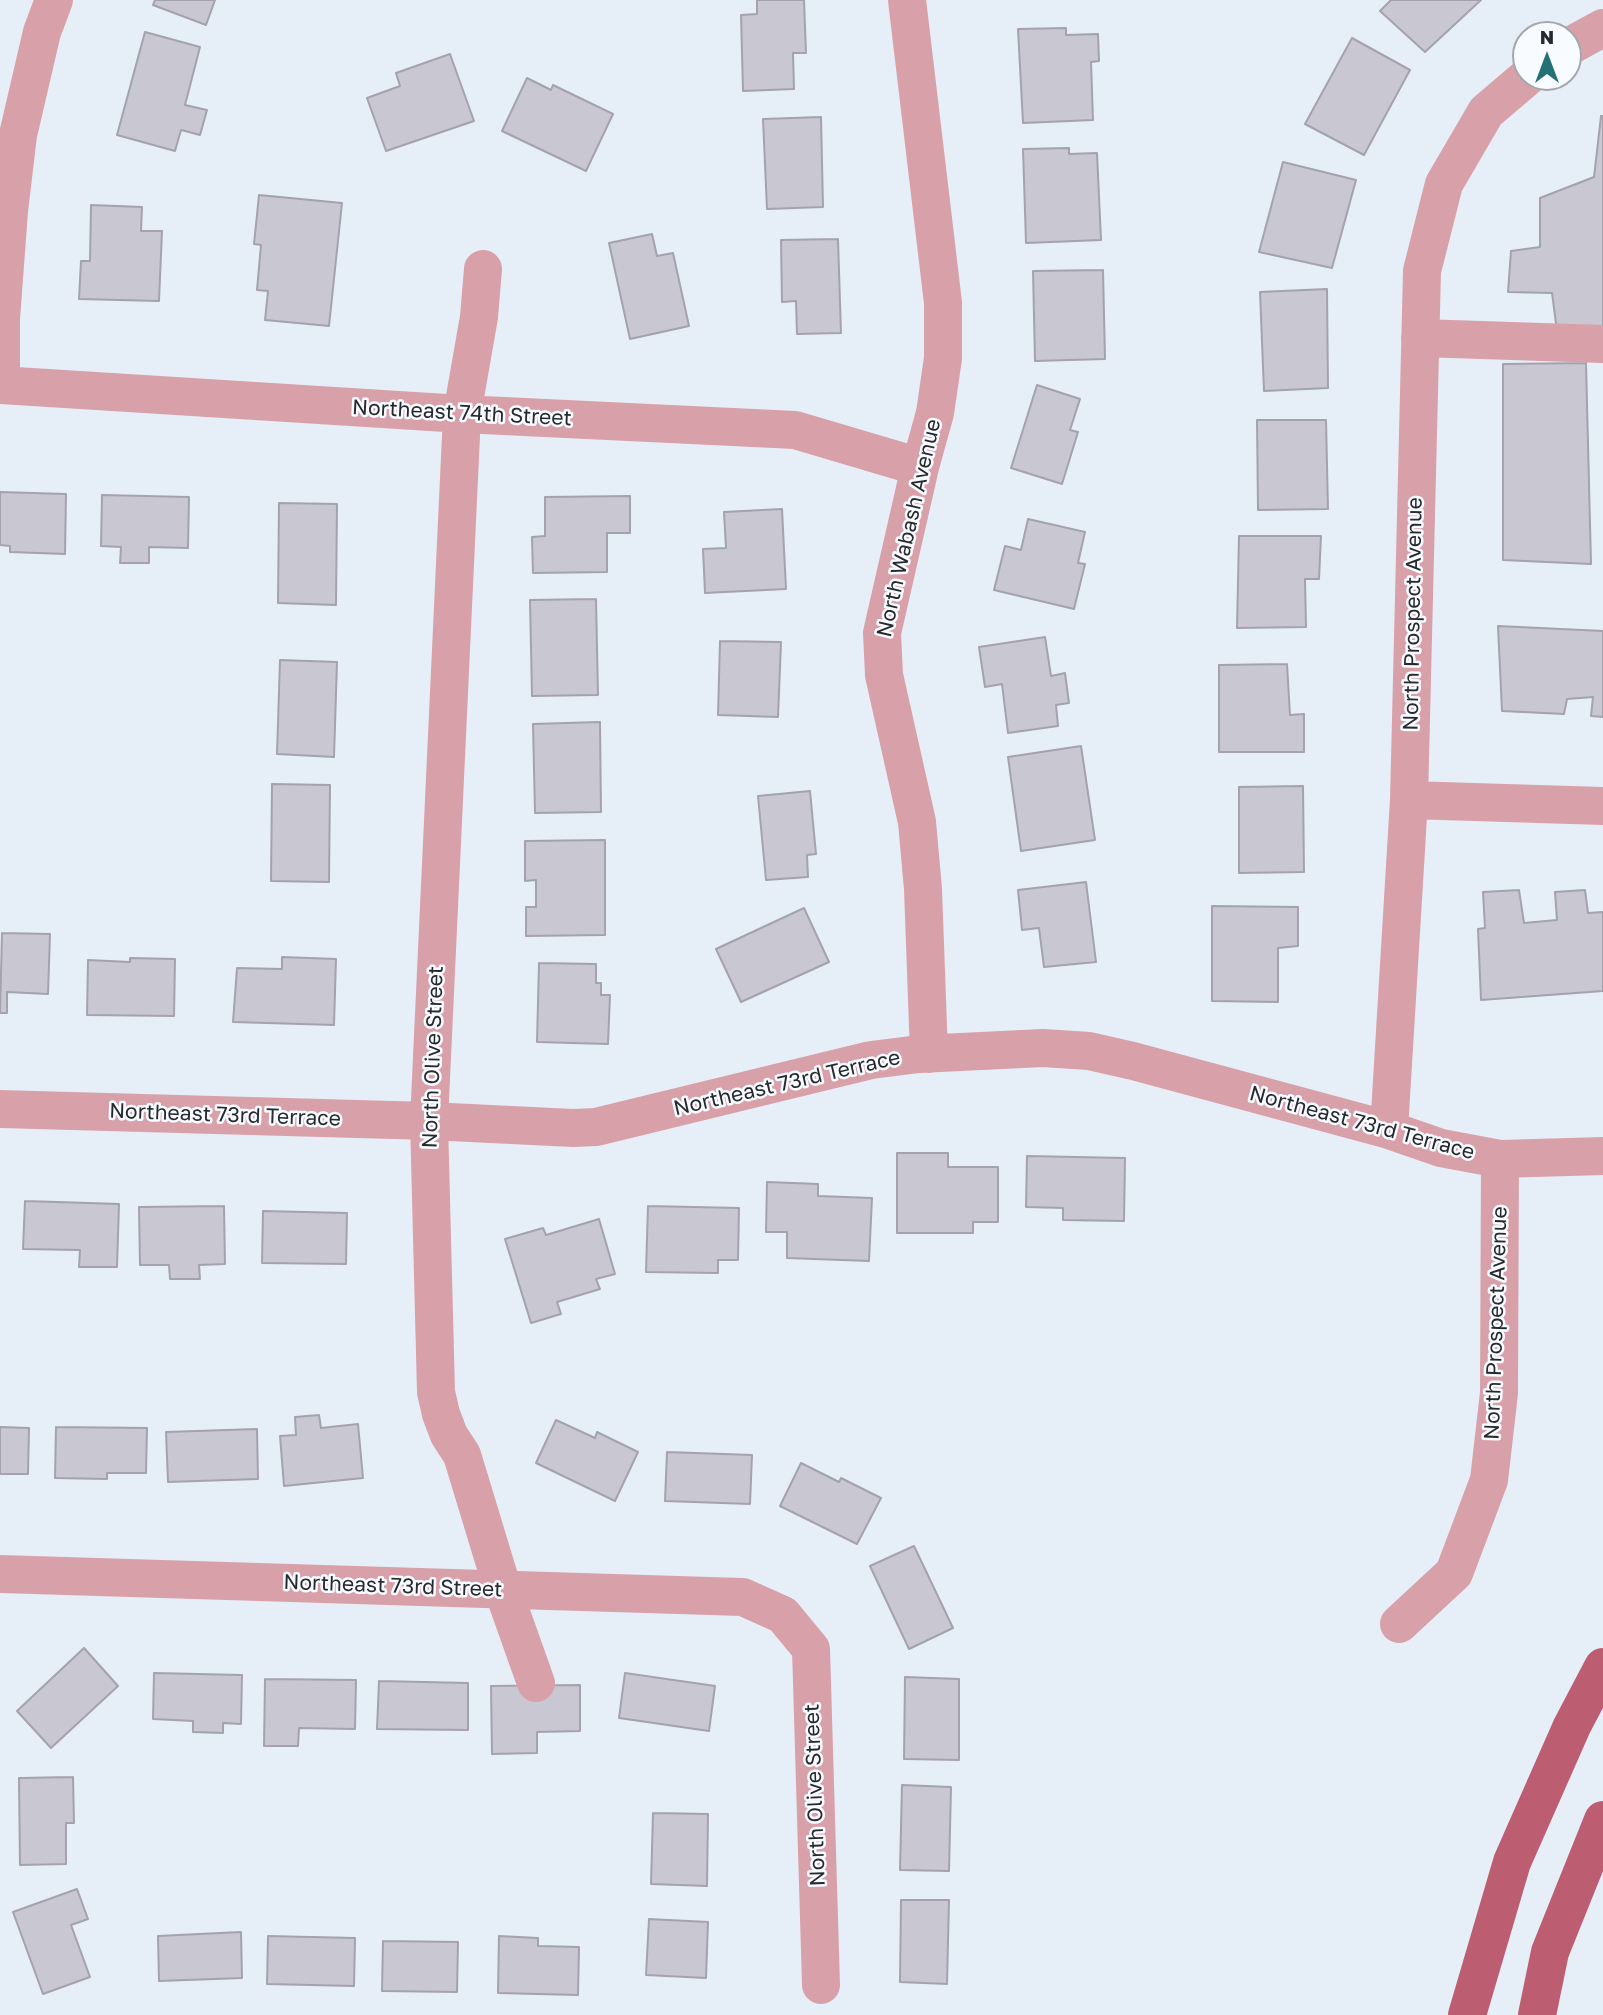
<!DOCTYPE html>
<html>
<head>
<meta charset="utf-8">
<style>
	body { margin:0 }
	#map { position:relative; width:1603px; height:2015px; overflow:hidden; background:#e6eff8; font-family:"Golos Text",sans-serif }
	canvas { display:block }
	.north { position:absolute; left:1512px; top:21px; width:70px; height:70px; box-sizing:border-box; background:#f8fbff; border:2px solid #a4a7ab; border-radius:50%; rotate:0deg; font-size:19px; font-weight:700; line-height:28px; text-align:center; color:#262a2d }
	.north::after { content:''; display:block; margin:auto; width:24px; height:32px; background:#267175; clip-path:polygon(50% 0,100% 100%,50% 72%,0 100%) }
</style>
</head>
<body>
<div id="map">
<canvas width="1603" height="2015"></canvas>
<div class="north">N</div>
</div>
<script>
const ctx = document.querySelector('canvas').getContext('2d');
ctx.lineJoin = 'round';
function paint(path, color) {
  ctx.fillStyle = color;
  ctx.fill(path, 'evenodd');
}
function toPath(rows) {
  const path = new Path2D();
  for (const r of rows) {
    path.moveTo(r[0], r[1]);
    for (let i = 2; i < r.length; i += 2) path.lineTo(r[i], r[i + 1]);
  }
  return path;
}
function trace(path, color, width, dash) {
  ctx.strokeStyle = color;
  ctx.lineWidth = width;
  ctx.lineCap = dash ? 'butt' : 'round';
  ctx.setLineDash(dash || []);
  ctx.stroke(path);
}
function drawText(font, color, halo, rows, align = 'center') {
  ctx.font = font + ' "Golos Text",sans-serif';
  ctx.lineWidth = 5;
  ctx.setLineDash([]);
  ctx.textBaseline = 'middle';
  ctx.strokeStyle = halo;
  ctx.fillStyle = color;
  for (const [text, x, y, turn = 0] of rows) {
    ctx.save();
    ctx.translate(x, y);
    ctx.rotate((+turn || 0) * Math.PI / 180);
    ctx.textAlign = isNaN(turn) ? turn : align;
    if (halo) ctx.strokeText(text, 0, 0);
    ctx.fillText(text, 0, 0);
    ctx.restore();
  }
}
const building = toPath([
	[155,0,215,0,206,25,153,5,155,0],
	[757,0,804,0,806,53,793,53,794,89,743,91,741,15,757,14,757,0],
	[1391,0,1481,0,1425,52,1380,11,1391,0],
	[1066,28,1066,35,1098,34,1099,61,1091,62,1093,120,1023,123,1018,29,1066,28],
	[145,32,200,47,185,105,207,110,200,135,181,130,175,151,117,135,145,32],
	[1352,38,1410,70,1364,155,1305,124,1352,38],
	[450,54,474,121,386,151,367,98,400,86,396,73,450,54],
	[527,78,551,90,553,85,613,114,586,171,502,131,527,78],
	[1601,116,1603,116,1603,329,1557,331,1552,293,1508,292,1511,251,1540,247,1540,198,1594,177,1601,116],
	[821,117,823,207,767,209,763,119,821,117],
	[1069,148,1069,154,1097,153,1101,240,1026,243,1023,149,1069,148],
	[1283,162,1356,180,1332,268,1259,252,1283,162],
	[259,195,342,203,329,326,265,320,268,291,257,290,261,245,254,244,259,195],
	[91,205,142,207,141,231,162,231,159,301,79,299,81,261,90,261,91,205],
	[652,234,657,256,673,253,689,326,630,339,609,243,652,234],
	[838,239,841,333,797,334,796,301,782,302,781,240,838,239],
	[1103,270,1105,359,1035,361,1033,271,1103,270],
	[1327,289,1328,388,1264,391,1260,292,1327,289],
	[1586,363,1591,564,1503,560,1503,364,1586,363],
	[1037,385,1080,399,1070,430,1078,432,1062,484,1011,468,1037,385],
	[1257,420,1326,420,1328,509,1258,510,1257,420],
	[0,492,66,494,65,554,10,552,10,546,0,545,0,492],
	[102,495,189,497,188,548,149,547,149,563,120,563,121,547,101,546,102,495],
	[630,496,630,533,607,533,607,572,533,573,532,537,545,536,545,497,630,496],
	[279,503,337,504,336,605,278,603,279,503],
	[782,509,786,589,705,593,703,549,726,548,724,512,782,509],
	[1028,519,1085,532,1078,563,1085,564,1074,609,994,590,1005,546,1021,550,1028,519],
	[1239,536,1321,536,1319,579,1305,579,1306,627,1237,628,1239,536],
	[596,599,598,695,532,696,530,600,596,599],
	[1498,626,1603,631,1603,717,1591,716,1593,697,1567,699,1564,714,1502,711,1498,626],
	[1045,637,1051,676,1065,673,1069,703,1056,705,1058,726,1008,733,1002,684,985,687,979,647,1045,637],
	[720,641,781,642,778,717,718,715,720,641],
	[280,660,337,662,334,757,277,754,280,660],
	[1287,664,1290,715,1304,714,1304,752,1219,752,1219,665,1287,664],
	[600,722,601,812,535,813,533,724,600,722],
	[1081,746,1095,840,1021,851,1008,757,1081,746],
	[272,784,330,785,329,882,271,881,272,784],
	[1303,786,1304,872,1239,873,1239,787,1303,786],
	[810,791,816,854,807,855,808,877,766,880,758,796,810,791],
	[605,840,605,935,526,936,526,907,536,907,536,880,525,881,525,841,605,840],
	[1086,882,1096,962,1044,967,1039,928,1022,930,1018,890,1086,882],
	[1519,890,1524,923,1557,920,1555,892,1585,890,1588,913,1603,912,1603,991,1481,1000,1478,929,1485,928,1483,892,1519,890],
	[1212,906,1298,907,1298,946,1278,948,1278,1002,1212,1001,1212,906],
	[804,908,829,962,741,1002,716,949,804,908],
	[2,933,50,934,48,994,7,992,7,1013,0,1013,2,933],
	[282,957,336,959,334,1025,233,1022,237,968,282,969,282,957],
	[130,958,175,959,174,1016,87,1015,88,960,130,962,130,958],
	[539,963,596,964,596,983,601,983,601,995,610,995,608,1044,537,1042,539,963],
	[897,1153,948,1153,948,1167,998,1167,998,1222,973,1222,973,1233,897,1233,897,1153],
	[1027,1156,1125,1158,1124,1221,1063,1220,1063,1208,1026,1207,1027,1156],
	[767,1182,818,1184,818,1196,872,1198,869,1261,787,1258,787,1232,766,1232,767,1182],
	[25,1201,119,1204,117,1267,79,1267,80,1250,23,1249,25,1201],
	[224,1206,225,1264,199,1265,200,1279,170,1279,169,1265,140,1265,139,1207,224,1206],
	[648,1206,739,1208,738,1260,718,1260,718,1273,646,1272,648,1206],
	[263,1211,347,1213,346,1264,262,1263,263,1211],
	[599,1219,615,1274,596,1279,600,1289,557,1302,561,1314,531,1323,505,1239,543,1228,546,1235,599,1219],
	[319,1415,321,1428,358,1424,363,1478,284,1486,280,1436,296,1435,295,1417,319,1415],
	[556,1420,595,1438,597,1432,638,1452,615,1501,536,1463,556,1420],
	[0,1427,29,1428,28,1474,0,1474,0,1427],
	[56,1427,147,1428,146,1473,107,1473,107,1479,55,1478,56,1427],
	[257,1429,258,1479,168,1482,166,1432,257,1429],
	[667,1452,752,1455,750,1504,665,1501,667,1452],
	[801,1463,839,1482,841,1478,881,1498,857,1544,780,1506,801,1463],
	[914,1546,953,1628,909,1649,870,1566,914,1546],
	[84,1648,118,1686,51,1748,17,1711,84,1648],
	[154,1673,242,1675,241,1724,223,1723,223,1733,193,1732,193,1721,153,1719,154,1673],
	[625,1673,715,1686,709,1731,619,1718,625,1673],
	[905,1677,959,1679,959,1760,904,1759,905,1677],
	[265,1679,356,1680,355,1729,299,1728,298,1746,264,1746,265,1679],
	[379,1681,468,1683,468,1730,377,1729,379,1681],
	[580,1685,580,1731,537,1732,537,1753,492,1754,491,1686,580,1685],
	[73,1777,74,1823,66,1823,66,1864,20,1865,19,1778,73,1777],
	[902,1785,951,1787,949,1871,900,1870,902,1785],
	[653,1813,708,1814,707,1886,651,1884,653,1813],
	[77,1889,88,1919,71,1925,90,1977,43,1994,13,1912,77,1889],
	[901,1900,949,1900,947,1984,900,1982,901,1900],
	[649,1919,708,1922,706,1978,646,1975,649,1919],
	[241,1932,242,1978,159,1981,158,1936,241,1932],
	[268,1936,355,1938,354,1986,267,1984,268,1936],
	[499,1936,538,1938,538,1946,579,1947,578,1995,498,1993,499,1936],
	[383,1941,458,1942,457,1992,382,1991,383,1941]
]);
const minor = toPath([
	[907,0,943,303,943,358,935,413,920,467,882,633,884,675,917,822,923,889,929,1054],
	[1568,47,1603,28],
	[483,269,479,317,462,414,429,1121,436,1392,441,1414,449,1435,462,1455,503,1590,536,1683],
	[1420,338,1603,344],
	[0,385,462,414,795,430,920,467],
	[1,385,1,319,9,211,18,135,42,32,54,0],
	[1409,800,1603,806],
	[0,1109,429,1121,573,1128,596,1127,871,1060,919,1054,1043,1048,1089,1051,1133,1061,1389,1130,1441,1148,1500,1159,1603,1156],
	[1389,1130,1409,800,1422,271,1444,184,1486,112,1527,77],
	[0,1574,743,1597,783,1615,811,1649,821,1985],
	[1399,1624,1454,1573,1489,1480,1499,1393,1500,1159]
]);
const major = toPath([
	[1467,2015,1512,1862,1572,1726,1603,1667],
	[1537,2015,1550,1952,1603,1820]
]);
const streetNames = [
	["Northeast 74th Street",462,413,3],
	["North Wabash Avenue",909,528,-77],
	["North Prospect Avenue",1413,614,-89],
	["North Olive Street",433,1057,-88],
	["Northeast 73rd Terrace",787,1083,-13],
	["Northeast 73rd Terrace",225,1115,2],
	["Northeast 73rd Terrace",1362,1123,15],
	["North Prospect Avenue",1496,1323,-88],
	["Northeast 73rd Street",393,1586,2],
	["North Olive Street",815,1795,-92]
];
paint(building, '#c9c7d2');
trace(building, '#a4a2ad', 2);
trace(minor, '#d8a1aa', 38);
trace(major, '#bd5d72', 38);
drawText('21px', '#262a2d', '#f8fbff', streetNames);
</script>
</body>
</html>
